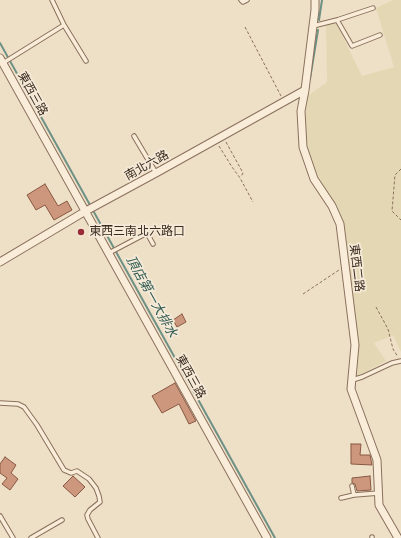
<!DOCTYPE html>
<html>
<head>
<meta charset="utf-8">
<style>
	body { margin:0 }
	canvas { display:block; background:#eedfc7 }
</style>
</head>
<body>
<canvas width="401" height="538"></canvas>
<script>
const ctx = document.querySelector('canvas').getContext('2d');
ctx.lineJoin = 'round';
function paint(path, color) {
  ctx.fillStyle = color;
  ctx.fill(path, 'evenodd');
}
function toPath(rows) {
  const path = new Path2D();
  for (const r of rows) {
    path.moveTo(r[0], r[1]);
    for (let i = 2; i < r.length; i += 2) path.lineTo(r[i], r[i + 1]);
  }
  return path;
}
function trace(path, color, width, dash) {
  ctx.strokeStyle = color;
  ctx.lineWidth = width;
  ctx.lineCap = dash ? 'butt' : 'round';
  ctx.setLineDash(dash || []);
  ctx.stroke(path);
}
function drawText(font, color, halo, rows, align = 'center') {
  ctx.font = font + ' "Source Serif 4","Noto Sans TC",serif';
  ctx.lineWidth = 3.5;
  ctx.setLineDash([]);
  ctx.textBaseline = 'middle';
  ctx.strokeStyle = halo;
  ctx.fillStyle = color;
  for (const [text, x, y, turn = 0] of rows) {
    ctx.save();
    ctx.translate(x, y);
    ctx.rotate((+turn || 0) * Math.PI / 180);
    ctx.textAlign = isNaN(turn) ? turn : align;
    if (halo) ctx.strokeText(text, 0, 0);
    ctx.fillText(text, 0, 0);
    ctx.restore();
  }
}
const farmland = toPath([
	[393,0,401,0,401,352,393,335,374,343,386,361,357,376,359,351,349,265,341,219,327,191,310,162,306,132,306,97,327,82,326,25,336,23,362,76,394,67,376,8]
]);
const stream = toPath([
	[319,20,322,0],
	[0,43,275,538],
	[310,79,318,30]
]);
const building = toPath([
	[45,184,58,206,67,201,72,210,54,220,45,205,36,210,27,195,45,184],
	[182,314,186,322,177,327,173,320,182,314],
	[175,383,196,421,189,424,179,404,162,413,152,396,175,383],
	[351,444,361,444,360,455,370,455,372,465,351,464,351,444],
	[5,457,16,465,11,473,18,479,10,490,2,484,7,478,0,473,0,464,5,457],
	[73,476,85,487,75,497,63,486,73,476],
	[370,476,371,490,357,491,355,484,352,483,352,478,370,476]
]);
const path = toPath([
	[245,27,281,96],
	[226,142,243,173,241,177],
	[219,146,232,167,240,178,253,202],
	[401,169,395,175,392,211,401,220],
	[303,294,339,270],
	[376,307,388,329,393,349,398,357]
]);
const service = toPath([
	[52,0,64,25],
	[241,0,243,2,247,0],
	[337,20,352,46,380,35],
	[313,26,337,20,373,8],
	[3,63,64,25,86,61],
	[134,136,156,173],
	[109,253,147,233,153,244],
	[352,380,362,377,392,363,401,361],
	[0,403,18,404,24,407,37,425,64,470,71,473,77,471,89,479,96,488,99,496,100,502,90,510,87,515,88,519,98,538],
	[352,486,354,495],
	[341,498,354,495,379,493],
	[0,516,13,538],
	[372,537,372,538],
	[31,538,62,520]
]);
const minor = toPath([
	[315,0,315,10,305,90,301,111,303,147,314,179,332,206,340,224,355,345,351,389,377,460,379,505,398,538],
	[0,58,267,538],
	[0,262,84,212,156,173,305,90]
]);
const markers = [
	[81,232,4,"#982d37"]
];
const streetNames = [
	["東西三路",32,94,61],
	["南北六路",147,166,-29],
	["東西二路",356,268,83],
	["東西三路",190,377,61]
];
const poiNames = [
	["東西三南北六路口",89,232]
];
const waterNames = [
	["頂店第一大排水",151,297,61]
];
paint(farmland, '#e4d8b4');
trace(stream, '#6e9185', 2);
paint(building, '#cc977d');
trace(building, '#895842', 1);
trace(service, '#8a705c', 5.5);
trace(minor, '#8a705c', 9);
trace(path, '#8a705c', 1, [3, 2]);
trace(service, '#f9edda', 3.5);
trace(minor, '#f9edda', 7);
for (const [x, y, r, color] of markers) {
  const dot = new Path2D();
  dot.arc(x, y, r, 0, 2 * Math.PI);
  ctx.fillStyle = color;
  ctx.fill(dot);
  trace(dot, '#f5ead7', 1.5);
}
drawText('12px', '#3a2a20', '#f5ead7', streetNames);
drawText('12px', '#3a2a20', '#f5ead7', poiNames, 'left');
drawText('italic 13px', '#2f5a53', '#f5ead7', waterNames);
</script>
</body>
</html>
